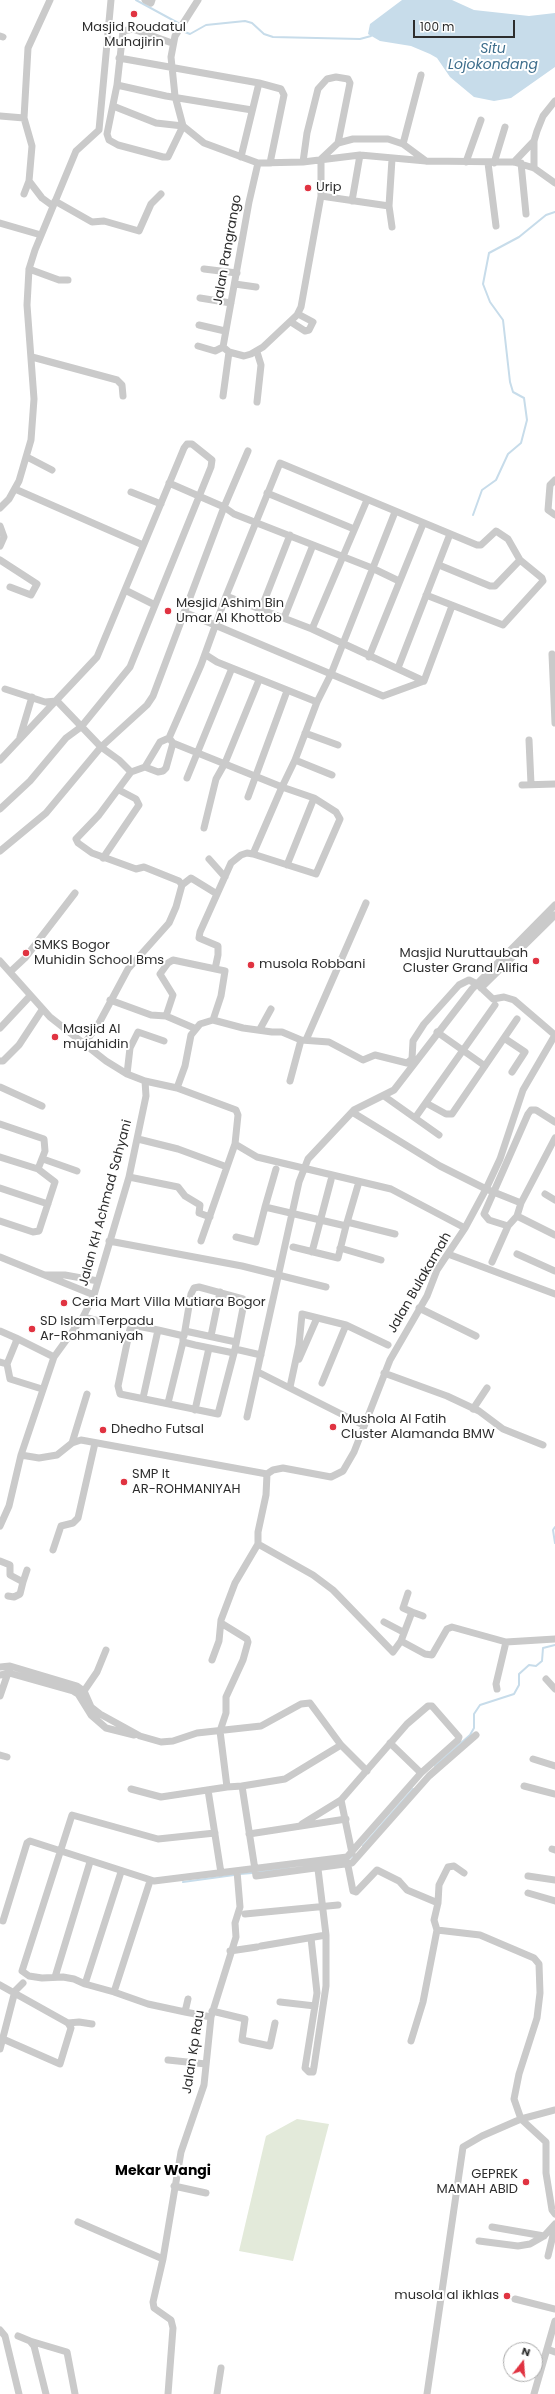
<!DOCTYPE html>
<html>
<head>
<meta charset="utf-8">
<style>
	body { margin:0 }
	#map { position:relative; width:555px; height:2394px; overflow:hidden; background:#fff; font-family:Poppins,sans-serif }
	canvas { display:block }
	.north { position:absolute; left:503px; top:2342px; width:40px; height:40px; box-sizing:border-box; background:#fff; border:1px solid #ababab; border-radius:50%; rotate:17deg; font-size:11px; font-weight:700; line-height:16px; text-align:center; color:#2d2d2d }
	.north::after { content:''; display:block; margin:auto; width:14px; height:18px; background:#e03341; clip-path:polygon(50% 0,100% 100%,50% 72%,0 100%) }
	.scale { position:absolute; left:413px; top:20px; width:102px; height:18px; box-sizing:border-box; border:2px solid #2d2d2d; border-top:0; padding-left:5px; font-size:12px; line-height:14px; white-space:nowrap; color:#2d2d2d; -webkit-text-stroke:3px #fff; paint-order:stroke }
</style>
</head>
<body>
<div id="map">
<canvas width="555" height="2394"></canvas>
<div class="north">N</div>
<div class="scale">100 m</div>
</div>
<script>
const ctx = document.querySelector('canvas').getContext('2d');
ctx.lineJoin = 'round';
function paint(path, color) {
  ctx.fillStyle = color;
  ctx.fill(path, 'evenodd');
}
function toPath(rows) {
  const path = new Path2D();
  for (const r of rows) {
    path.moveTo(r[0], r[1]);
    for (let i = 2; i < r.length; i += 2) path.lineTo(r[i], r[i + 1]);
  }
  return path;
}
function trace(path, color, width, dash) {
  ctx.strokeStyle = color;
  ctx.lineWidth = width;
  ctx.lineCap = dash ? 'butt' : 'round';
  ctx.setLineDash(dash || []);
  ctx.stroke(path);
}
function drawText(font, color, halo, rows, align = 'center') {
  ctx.font = font + ' Poppins,sans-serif';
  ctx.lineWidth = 4;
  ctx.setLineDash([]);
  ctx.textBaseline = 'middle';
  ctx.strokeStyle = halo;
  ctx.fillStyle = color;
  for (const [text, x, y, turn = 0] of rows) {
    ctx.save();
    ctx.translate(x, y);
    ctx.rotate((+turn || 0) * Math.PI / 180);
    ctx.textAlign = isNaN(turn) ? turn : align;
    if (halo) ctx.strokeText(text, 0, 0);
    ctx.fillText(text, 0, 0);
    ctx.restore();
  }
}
const green = toPath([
	[297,2119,329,2124,293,2261,239,2251,266,2136]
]);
const water = toPath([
	[402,0,452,0,474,10,529,16,555,13,555,67,511,98,494,101,474,97,450,77,437,58,430,54,411,46,380,41,368,34,370,24]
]);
const stream = toPath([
	[136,0,180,24],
	[182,31,190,34,206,25,245,21,252,23,264,34,273,37,360,39,371,36],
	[473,515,482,490,496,480,508,454,521,443,527,420,524,398,513,392,510,382,503,320,490,302,483,284,489,253,519,237,546,215,555,212],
	[555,1527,553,1530,555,1543],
	[435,1766,470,1735,474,1728,474,1714,480,1705,514,1694,519,1685,519,1674,529,1665,536,1666,542,1661,543,1648,555,1645],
	[363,1846,413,1789],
	[347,1860,354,1855],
	[259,1872,289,1868],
	[240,1874,252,1873],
	[183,1882,234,1875]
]);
const minor = toPath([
	[50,0,28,48,24,118,32,146,29,181,42,198,53,206],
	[145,0,151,3,152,0],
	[198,0,175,36,171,57,175,96,183,126,204,143,258,163,303,162,360,155,426,161,514,162,534,168,555,183],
	[0,36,3,37],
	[119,58,259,83,281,89,284,95,270,163],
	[117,85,166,96,252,110],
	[113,106,156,123,183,126,168,157,163,157,118,145,109,140,107,134,117,85,123,31,133,29,172,43],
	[0,116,24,118],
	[403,144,421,75],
	[241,157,259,83],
	[392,159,389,206,392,227],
	[303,162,307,133,318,89,327,79,336,77,348,79,350,83,338,143],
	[466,162,481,120],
	[514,162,534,141],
	[488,163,496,226],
	[494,163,505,127],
	[521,163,526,214],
	[534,168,534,141,537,131,543,116,555,101],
	[24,194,29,181],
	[321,196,389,206],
	[55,201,92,222,104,221,139,231,151,204,161,194],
	[352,201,360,155],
	[0,223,41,235],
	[29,269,59,280,68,280],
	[204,269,237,273],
	[235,284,256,287],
	[200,298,231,303],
	[291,322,305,331,309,330,313,322,298,314],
	[199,325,225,331],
	[198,346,215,351,223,347],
	[223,347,229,352,244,356,251,354,263,347,297,315,301,307,321,196,321,159,338,143,353,139,388,139,403,144,426,161],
	[223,347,249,202,258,163],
	[257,352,261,365,257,402],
	[32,357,117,380,122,385,123,396],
	[223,396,229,352],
	[27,457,52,470],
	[555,480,550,485,548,510,555,515],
	[169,483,224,507,234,514,372,568,399,581],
	[15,489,143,545],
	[131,492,161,504],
	[267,493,354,529],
	[0,508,9,499,19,481,31,440,34,399,27,305,29,269,35,250,76,151,99,130,111,0],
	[0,526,4,537,0,546],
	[0,560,37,584,31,595,10,587],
	[439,565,490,586,495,586,520,560],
	[125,590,155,605],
	[261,609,290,535],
	[184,612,383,696,424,681,452,606],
	[284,618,313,545],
	[312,629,367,500],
	[552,654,555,723],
	[206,655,217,662,317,702],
	[369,657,423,524],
	[398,668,450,534],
	[424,681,312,629,226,596,280,463,477,545,481,545,496,531,508,539,520,560,542,578,543,581,503,625,426,595],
	[5,689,45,702,57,701,101,747,119,760,131,772],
	[305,733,338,745],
	[20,737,32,697],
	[169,738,173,743,282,787,314,798,336,812,340,819,316,874,253,854,282,787,295,760,317,702,331,674,395,512],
	[529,740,531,784],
	[0,760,97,657,184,448,187,444,192,444,212,460,211,467,130,667,81,727,66,738,30,781,0,809],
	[295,760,332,775],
	[145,767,158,772,163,771,166,768,173,743],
	[187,778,232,668],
	[522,785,555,784],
	[248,797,287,691],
	[204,828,216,779,225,763,259,680],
	[0,851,46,813,101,747,147,705,153,696,224,507,248,451],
	[103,858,139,805,136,799,119,790],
	[209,859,225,877],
	[287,865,314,798],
	[182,885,191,878,217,894],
	[0,961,50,1017,106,1061,127,1074,145,1081,146,1096,129,1177,94,1295,83,1317,54,1357,21,1455,9,1506,0,1526],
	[215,969,218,955,218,946,199,938,200,932,231,863,241,855,247,853,253,854],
	[10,972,25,958,75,893],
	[481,988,555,915],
	[110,1000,151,1015,166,1016,194,1028],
	[166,1016,173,995,160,974,168,963,173,960,225,971,221,996,213,1020],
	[0,1028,30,996],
	[260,1029,271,1009],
	[437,1032,485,1066],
	[504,1038,525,1052,512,1072],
	[306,1040,366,903],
	[84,1044,98,1025,128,969,169,923,176,907,182,885,179,881,144,867,136,869,92,853,78,843,76,839,99,815,131,772,145,767,160,742,169,738,201,665,226,596],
	[0,1061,3,1061,19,1045,42,1010],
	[127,1074,130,1048,138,1032,164,1041],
	[145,1081,177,1088,185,1066,191,1035,200,1024,213,1020,243,1028,272,1032,282,1032,301,1040,329,1042,363,1060,375,1055,407,1063,412,1059,413,1041,424,1024,459,985,469,980,477,984,493,999,504,997,514,1000,555,1035],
	[290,1081,301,1040],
	[0,1087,42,1106],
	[177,1088,236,1110,238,1115,235,1144,201,1241],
	[384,1096,439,1135],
	[426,1103,446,1114,452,1114,517,1019],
	[352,1112,440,1166,486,1189,521,1203,517,1216,508,1226,492,1262],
	[415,1118,495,1005],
	[0,1124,44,1139,45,1151,38,1169],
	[138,1139,178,1149,227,1167],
	[235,1144,257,1157,391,1189,465,1228],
	[0,1157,38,1169,55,1182,39,1231,33,1232,0,1221],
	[43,1159,77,1171],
	[129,1177,178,1187,185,1196,200,1205,199,1213,210,1217],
	[0,1188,48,1204],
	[545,1194,555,1200],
	[521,1203,555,1138],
	[265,1207,276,1169],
	[517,1216,555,1235],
	[347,1222,395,1234],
	[508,1226,489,1220,484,1214,528,1114,531,1110,536,1110,555,1122],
	[236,1237,256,1242,265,1207,346,1226,358,1185],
	[109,1241,242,1266,326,1287],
	[293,1247,338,1258,346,1226],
	[340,1248,381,1260],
	[312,1252,331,1180],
	[448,1254,555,1294],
	[517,1254,555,1271],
	[0,1257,94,1295],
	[46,1275,65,1275,98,1281],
	[419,1308,476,1336],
	[83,1317,99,1321],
	[158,1330,137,1326,130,1329,118,1386,120,1394,218,1414,234,1353],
	[0,1331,16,1338,16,1342,7,1364],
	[185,1331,236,1342],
	[211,1336,220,1292],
	[16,1338,54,1357],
	[183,1338,183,1342,195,1345,234,1353,235,1350],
	[299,1359,317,1318],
	[0,1362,7,1364,10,1379,42,1389],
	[258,1372,363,1425],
	[384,1373,447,1396,479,1411,503,1429,543,1445],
	[322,1383,346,1325],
	[290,1387,299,1345,302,1314,346,1325,388,1345],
	[143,1398,158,1330,184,1336,191,1294,194,1288,199,1287,243,1299,244,1303,235,1349,261,1355],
	[168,1403,183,1342],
	[473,1409,487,1388],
	[195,1410,209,1348],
	[247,1417,299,1182,308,1159,354,1110,394,1090,472,989,555,905],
	[72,1443,87,1394],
	[21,1455,39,1458,57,1455,72,1443,81,1440,267,1474],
	[267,1474,273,1470,283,1468,331,1477,343,1471,354,1452,390,1360,427,1296,437,1270,465,1228,486,1189,500,1159,523,1090,555,1035],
	[258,1544,313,1575,333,1590,393,1652,401,1641,425,1654,432,1655,447,1629,452,1627,506,1642,555,1639],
	[53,1550,61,1526,73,1523,78,1518,95,1443],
	[0,1561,10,1565,10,1575,23,1582,27,1570],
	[8,1596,14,1597,20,1594,23,1582],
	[412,1612,423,1616],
	[384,1622,403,1632],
	[221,1623,247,1639,248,1642,243,1660,226,1697,226,1713,220,1731,227,1787,242,1786,256,1876,352,1863,429,1776,476,1735],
	[401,1641,412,1612,403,1608,408,1593],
	[212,1660,219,1641,221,1620,235,1583,258,1544,258,1532,266,1495,267,1474],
	[0,1667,10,1666,77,1686,84,1691,91,1707,100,1714,140,1736,161,1742,173,1741,197,1733,261,1726,301,1704,310,1703,341,1745,367,1771],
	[0,1675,9,1673,73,1691,78,1694,91,1715,106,1728,134,1735],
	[546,1679,555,1689],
	[497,1689,496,1684,506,1642],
	[84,1691,97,1672,106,1650],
	[0,1696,9,1670],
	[390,1743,421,1773],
	[0,1755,7,1757],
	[533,1759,555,1766],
	[242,1786,285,1779,341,1745],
	[524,1786,555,1794],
	[131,1789,161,1797,227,1787],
	[208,1790,221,1873],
	[341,1800,352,1853],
	[249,1834,346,1819],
	[552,1849,555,1850],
	[348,1866,353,1891,356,1892,377,1870,399,1881,407,1890,438,1903,434,1920,437,1930,423,2002,411,2041],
	[528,1876,555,1880],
	[150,1881,114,1992,85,1984,74,1979,63,1977,42,1978,29,1976,22,1971,72,1815,158,1839,215,1833],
	[528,1893,555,1901],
	[438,1903,439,1885,448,1867,454,1866,464,1873],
	[245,1914,338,1905],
	[3,1921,27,1843,30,1841,154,1881,347,1857,421,1773,458,1740,459,1737,432,1706,428,1706,407,1724,341,1800,302,1824],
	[437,1930,480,1935,534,1958,539,1964,540,1993,537,2018,519,2074,514,2099,521,2119,546,2142,546,2173,552,2210,555,2214],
	[311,1938,317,1993,305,2068,309,2072,313,2072,314,2067,326,1986,326,1935,318,1869],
	[261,1946,326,1935],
	[230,1951,257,1947],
	[55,1977,90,1862],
	[85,1984,121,1872],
	[0,1985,68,2023,71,2028,60,2064,3,2039],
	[114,1992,148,2004,185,2012],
	[188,1999,185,2012,211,2017],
	[280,2002,315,2006],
	[212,2011,245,2019,242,2040,270,2046,275,2023],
	[68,2023,79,2022,92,2024],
	[0,2049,15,1991,23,1983],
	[168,2060,206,2064],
	[174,2186,206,2193],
	[78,2222,163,2259],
	[492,2227,544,2236],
	[479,2241,518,2246,530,2244,544,2236,555,2224],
	[548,2256,555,2227],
	[515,2299,555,2309],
	[0,2330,5,2336,19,2394],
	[18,2336,30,2341,34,2346,46,2394],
	[30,2341,67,2352,75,2394],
	[547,2349,555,2352],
	[168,2394,173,2328,171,2320,154,2308,153,2302,163,2259,181,2152,204,2085,211,2017,236,1937,235,1923,240,1907,237,1871],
	[217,2394,221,2368],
	[427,2394,463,2147,482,2136,521,2119,555,2110],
	[534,2394,555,2321]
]);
const markers = [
	[134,14,4,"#e03341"],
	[308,188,4,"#e03341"],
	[168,611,4,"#e03341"],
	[26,953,4,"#e03341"],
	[536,961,4,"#e03341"],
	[251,965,4,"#e03341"],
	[55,1037,4,"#e03341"],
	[64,1303,4,"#e03341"],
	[32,1329,4,"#e03341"],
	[333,1427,4,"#e03341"],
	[103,1430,4,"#e03341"],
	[124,1482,4,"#e03341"],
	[526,2182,4,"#e03341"],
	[507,2296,4,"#e03341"]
];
const poiNames = [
	["Masjid Roudatul",134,28,"center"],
	["Muhajirin",134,43,"center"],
	["Urip",316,188],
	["Mesjid Ashim Bin",176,604],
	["Umar Al Khottob",176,619],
	["SMKS Bogor",34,946],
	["Muhidin School Bms",34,961],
	["Masjid Nuruttaubah",528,954,"right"],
	["Cluster Grand Alifia",528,969,"right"],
	["musola Robbani",259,965],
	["Masjid Al",63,1030],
	["mujahidin",63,1045],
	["Ceria Mart Villa Mutiara Bogor",72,1303],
	["SD Islam Terpadu",40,1322],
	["Ar-Rohmaniyah",40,1337],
	["Mushola Al Fatih",341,1420],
	["Cluster Alamanda BMW",341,1435],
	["Dhedho Futsal",111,1430],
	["SMP It",132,1475],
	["AR-ROHMANIYAH",132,1490],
	["GEPREK",518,2175,"right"],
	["MAMAH ABID",518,2190,"right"],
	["musola al ikhlas",499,2296,"right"]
];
const streetNames = [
	["Jalan Pangrango",228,250,-80],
	["Jalan KH Achmad Sahyani",106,1203,-75],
	["Jalan Bulakamah",420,1283,-60],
	["Jalan Kp Rau",194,2052,-81]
];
const waterNames = [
	["Situ",493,49],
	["Lojokondang",493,65]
];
const neighbourhoodNames = [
	["Mekar Wangi",163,2171]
];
paint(green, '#e3eada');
paint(water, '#c7dcea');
trace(stream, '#c7dcea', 2);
trace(minor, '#cacaca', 7);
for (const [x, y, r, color] of markers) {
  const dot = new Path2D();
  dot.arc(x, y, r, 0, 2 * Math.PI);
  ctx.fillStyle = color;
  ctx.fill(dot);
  trace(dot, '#fff', 1.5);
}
drawText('13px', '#2d2d2d', '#fff', poiNames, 'left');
drawText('13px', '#2d2d2d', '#fff', streetNames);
drawText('italic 14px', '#3e6e8c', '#fff', waterNames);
drawText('bold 14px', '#000', '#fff', neighbourhoodNames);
</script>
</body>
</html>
